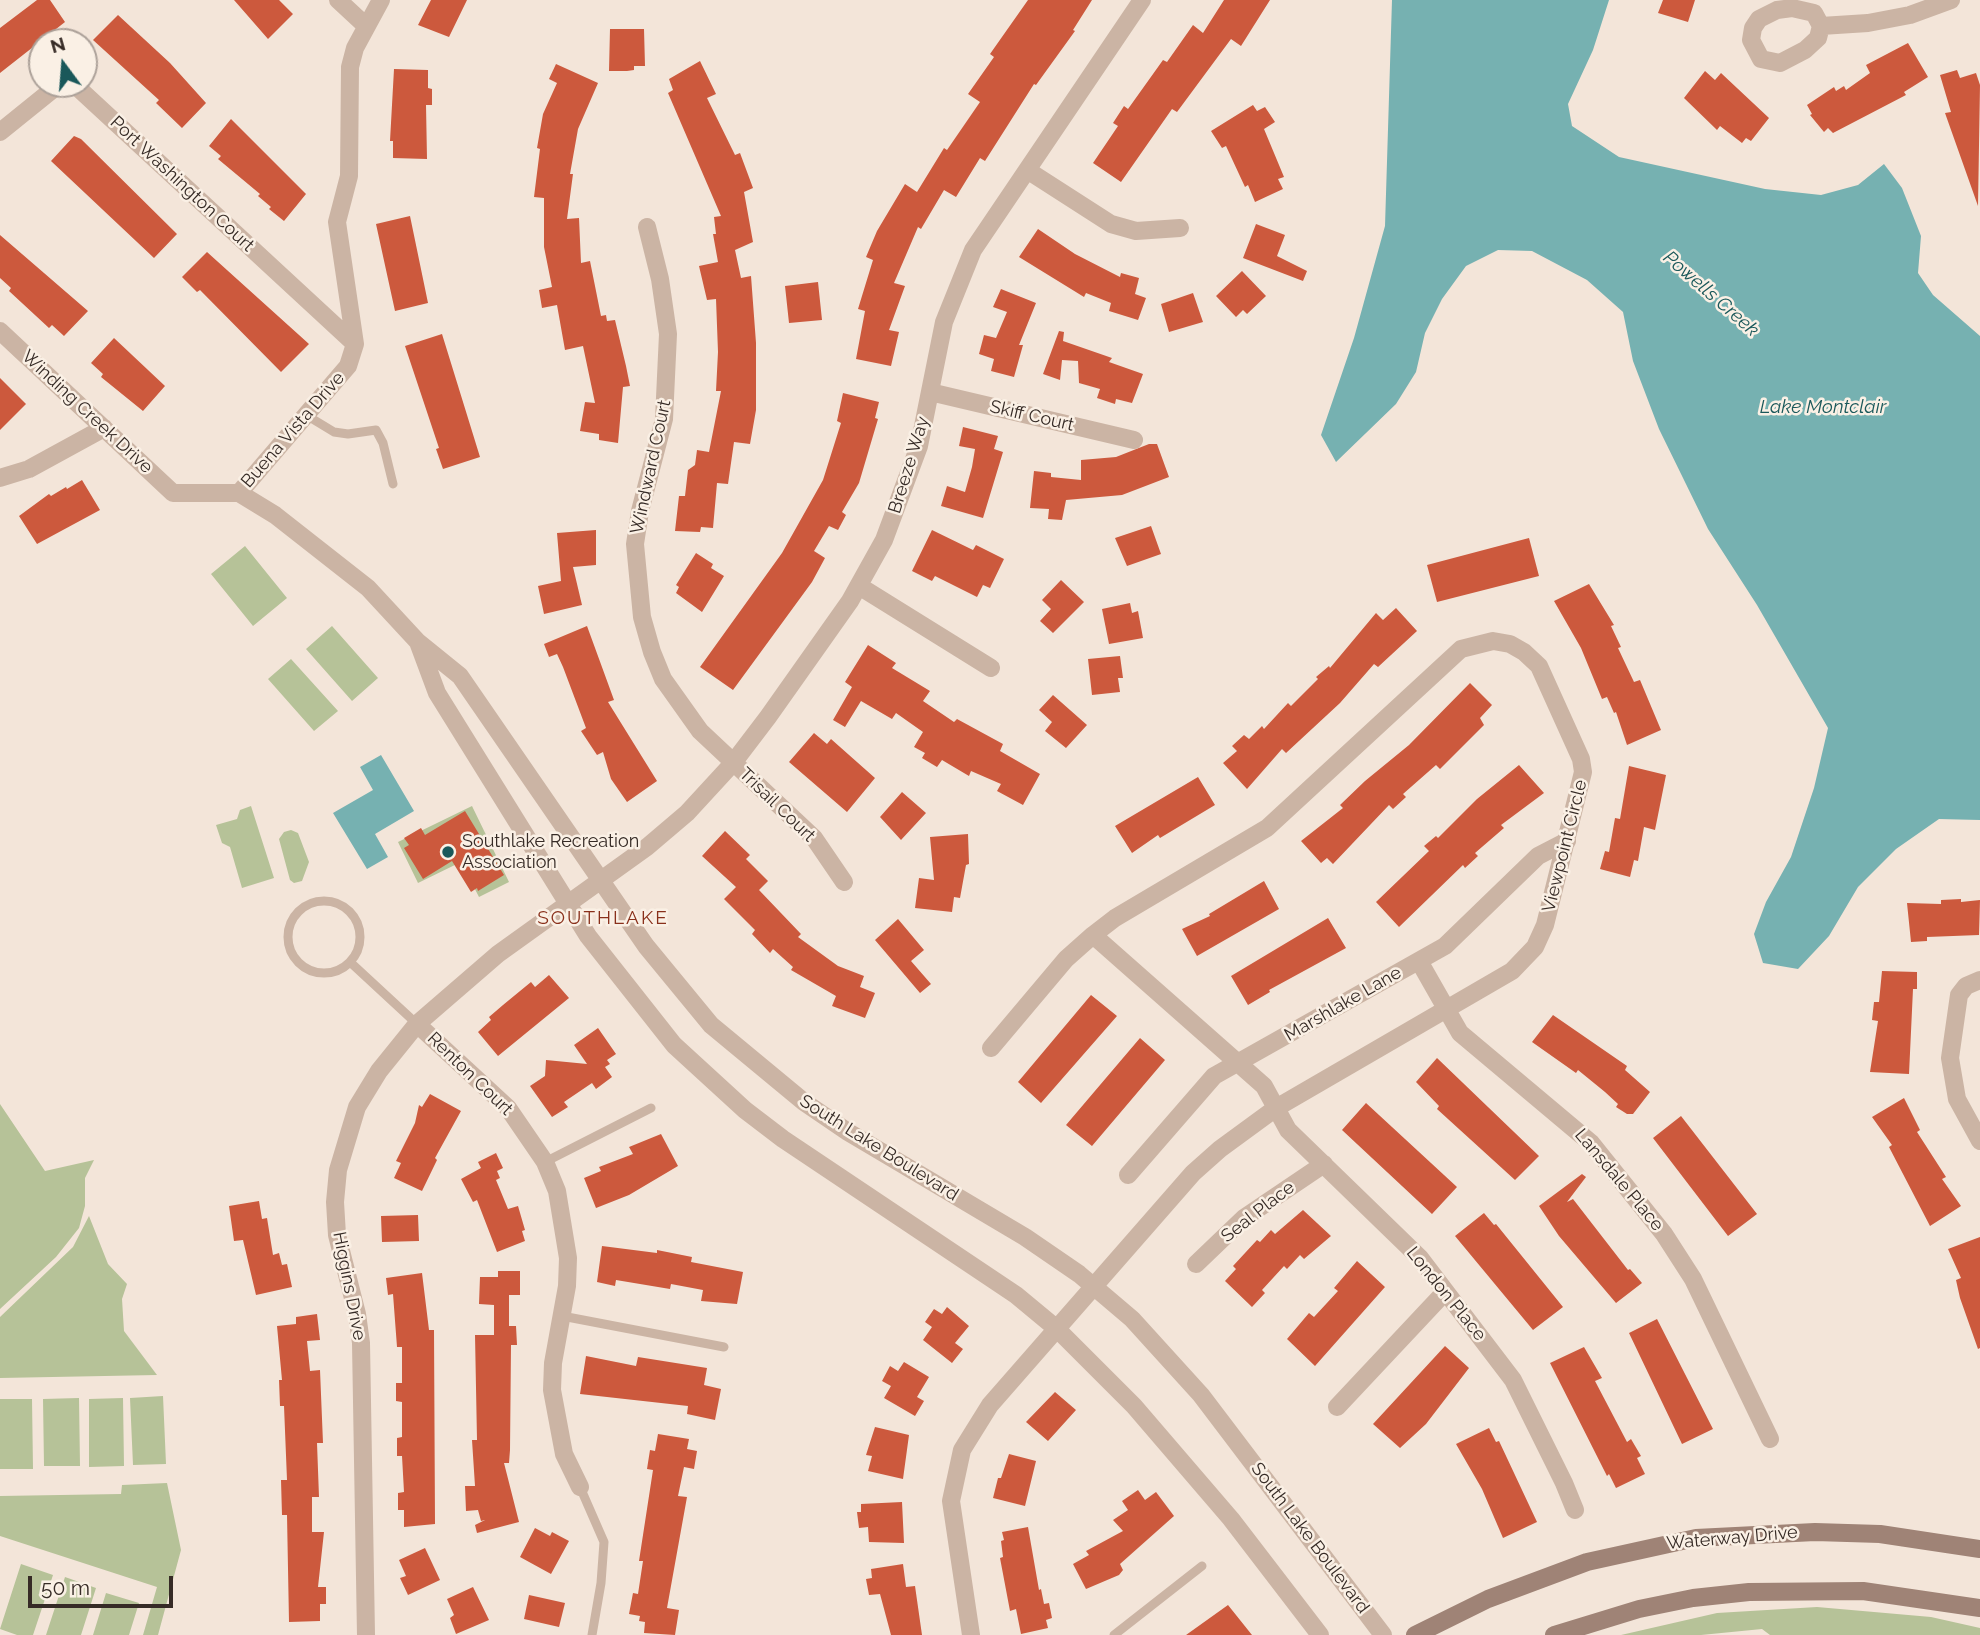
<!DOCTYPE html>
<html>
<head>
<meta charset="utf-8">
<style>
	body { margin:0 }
	#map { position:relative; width:1980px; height:1635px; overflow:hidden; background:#f3e5d9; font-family:Raleway,sans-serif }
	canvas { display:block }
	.north { position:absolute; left:28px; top:28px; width:70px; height:70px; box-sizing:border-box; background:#faf0e5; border:2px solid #aca199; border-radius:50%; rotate:344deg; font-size:19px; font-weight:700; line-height:28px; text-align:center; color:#362b26 }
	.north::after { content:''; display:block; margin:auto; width:24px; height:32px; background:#1a585a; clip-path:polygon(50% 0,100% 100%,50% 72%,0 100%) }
	.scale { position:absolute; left:28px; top:1576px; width:145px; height:32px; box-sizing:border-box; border:4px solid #362b26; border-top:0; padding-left:9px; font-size:21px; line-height:24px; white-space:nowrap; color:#362b26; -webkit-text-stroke:5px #faf0e5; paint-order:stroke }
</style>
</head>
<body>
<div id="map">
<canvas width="1980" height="1635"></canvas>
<div class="north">N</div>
<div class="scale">50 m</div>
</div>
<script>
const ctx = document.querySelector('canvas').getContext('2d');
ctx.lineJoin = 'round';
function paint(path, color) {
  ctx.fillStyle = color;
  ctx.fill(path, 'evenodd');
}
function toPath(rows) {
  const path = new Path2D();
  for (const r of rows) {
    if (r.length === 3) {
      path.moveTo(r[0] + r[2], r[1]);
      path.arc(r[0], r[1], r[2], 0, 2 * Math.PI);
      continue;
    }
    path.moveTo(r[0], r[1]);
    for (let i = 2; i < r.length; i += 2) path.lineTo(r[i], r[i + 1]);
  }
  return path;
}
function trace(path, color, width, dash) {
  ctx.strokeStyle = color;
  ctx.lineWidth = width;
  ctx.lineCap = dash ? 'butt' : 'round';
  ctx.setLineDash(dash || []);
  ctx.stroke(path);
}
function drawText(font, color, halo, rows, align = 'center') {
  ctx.font = font + ' Raleway,sans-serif';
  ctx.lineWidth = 5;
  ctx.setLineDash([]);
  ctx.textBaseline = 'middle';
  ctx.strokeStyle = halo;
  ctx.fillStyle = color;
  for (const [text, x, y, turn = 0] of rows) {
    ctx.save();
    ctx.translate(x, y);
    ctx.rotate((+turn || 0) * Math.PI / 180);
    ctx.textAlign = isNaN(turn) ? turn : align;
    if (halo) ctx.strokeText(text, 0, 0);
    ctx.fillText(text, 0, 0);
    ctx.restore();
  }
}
const green = toPath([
	[245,546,287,598,253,626,211,574],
	[332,626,378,678,352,701,306,649],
	[291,659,338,711,314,731,268,679],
	[251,806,274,878,242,888,230,847,222,843,216,825,237,819,240,810],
	[472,806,509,882,479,897,461,862,418,883,398,842],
	[291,830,298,833,309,862,302,881,294,883,290,880,279,839,284,832],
	[0,1104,45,1171,94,1160,85,1178,85,1206,79,1228,56,1257,0,1309],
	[89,1216,108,1264,127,1284,122,1299,124,1331,157,1375,0,1378,0,1317,73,1247],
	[163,1396,166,1464,133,1465,130,1398],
	[79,1398,80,1466,44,1466,43,1399],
	[123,1398,124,1466,89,1467,89,1399],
	[0,1399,32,1399,33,1469,0,1469],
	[167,1483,181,1550,158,1635,143,1635,157,1587,0,1536,0,1496,121,1494,122,1485],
	[21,1564,53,1575,33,1635,17,1635,0,1629],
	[65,1577,96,1588,81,1635,46,1635],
	[106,1593,139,1603,129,1635,93,1635],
	[1817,1607,1931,1617,1980,1628,1980,1635,1770,1635,1762,1629,1701,1635,1621,1635,1717,1613]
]);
const water = toPath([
	[1392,0,1609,0,1593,50,1568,104,1572,126,1619,157,1765,189,1821,195,1858,185,1884,164,1902,188,1921,236,1918,273,1933,295,1980,336,1980,820,1939,819,1896,849,1858,887,1829,936,1798,969,1763,963,1754,934,1766,902,1791,857,1814,788,1828,728,1757,605,1708,529,1659,429,1633,361,1623,312,1587,280,1532,251,1498,250,1466,266,1442,299,1425,333,1416,372,1396,404,1336,462,1321,435,1354,338,1385,226],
	[381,755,414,811,375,834,388,857,367,869,333,813,373,790,360,767]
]);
const building = toPath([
	[37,0,50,0,65,22,0,73,0,28],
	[234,0,279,0,293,14,268,39],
	[431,0,467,0,449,37,418,25],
	[1028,0,1092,0,1073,30,1075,31,1036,85,1034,84,985,161,980,158,956,197,944,190,921,229,918,227,894,283,905,286,889,330,899,332,891,366,856,359,865,311,858,309,873,260,866,257,877,231,905,184,917,192,944,148,947,150,980,102,968,94,994,57,990,54],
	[1224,0,1270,0,1241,46,1231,39,1177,112,1172,109,1121,182,1093,163,1118,126,1113,123,1124,106,1128,109,1163,60,1167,62,1193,25,1203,33],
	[1663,0,1695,0,1688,22,1658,13],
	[118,15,170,63,206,103,182,128,156,103,159,100,93,40],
	[610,29,644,29,645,66,634,66,634,70,627,71,609,71],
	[1908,43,1928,77,1904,92,1906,95,1833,133,1828,128,1824,132,1810,115,1812,114,1807,105,1834,87,1836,91,1844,86,1846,90,1870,73,1866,65],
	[700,61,716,94,707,98,735,155,740,153,753,188,744,192,753,242,735,250,741,278,751,276,756,343,756,410,750,444,734,442,728,484,717,483,713,528,701,527,700,532,675,531,679,496,685,496,688,470,695,465,697,450,709,452,721,391,716,391,718,352,716,299,707,300,699,266,718,262,713,234,716,234,714,217,721,216,668,93,673,90,669,79],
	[556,64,598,83,578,129,570,174,573,174,567,219,579,218,581,263,590,261,601,316,606,315,607,321,615,320,626,366,630,386,623,387,618,443,599,440,599,434,580,431,585,402,595,403,583,346,565,350,557,305,542,308,539,290,552,287,544,247,544,198,534,197,540,149,537,148,543,114,557,83,549,79],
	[394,69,428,70,428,88,432,89,432,105,426,105,427,159,393,158,393,141,390,141],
	[1957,70,1960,78,1976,73,1980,85,1978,206,1945,113,1951,112,1940,75],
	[1705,71,1715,80,1721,73,1769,118,1751,141,1746,138,1742,143,1720,126,1717,130,1684,98],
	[1253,105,1257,111,1265,107,1275,122,1264,129,1284,177,1278,179,1283,189,1255,202,1248,185,1245,187,1226,146,1222,148,1211,131],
	[231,119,306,194,284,221,269,209,271,207,258,196,260,194,218,159,221,156,209,146],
	[74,136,81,139,177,234,154,258,51,161],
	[410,216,428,303,395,311,376,224],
	[1256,224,1285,235,1277,256,1307,271,1303,281,1243,258],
	[1038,229,1075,254,1120,277,1121,273,1139,278,1135,294,1146,298,1138,320,1109,311,1111,303,1086,293,1084,297,1019,257],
	[0,235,88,311,64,336,52,325,49,328,9,291,11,288,0,278],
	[207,252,309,344,281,372,200,290,197,292,182,277],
	[1242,271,1266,296,1247,314,1243,310,1236,317,1216,296],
	[818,282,822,320,789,323,785,286],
	[1001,289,1036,303,1019,345,1023,345,1014,377,991,371,994,359,979,354,984,335,996,338,1007,312,993,307],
	[1193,293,1203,322,1169,332,1161,304],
	[1059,331,1064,332,1063,341,1112,358,1109,362,1143,374,1132,403,1116,399,1115,404,1097,398,1100,389,1079,383,1078,361,1062,360,1060,380,1043,374],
	[442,334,480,457,443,469,436,449,439,448,405,346],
	[114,338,165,386,143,411,101,377,103,374,91,363],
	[0,378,26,404,0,430],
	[843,393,879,402,875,418,878,419,859,483,842,512,846,515,838,530,829,526,814,551,825,558,812,582,733,690,700,667,782,553,823,480,841,423,837,421],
	[963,427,998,436,994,449,1003,452,983,518,941,506,947,486,965,492,972,467,975,449,959,446],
	[1149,444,1157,444,1169,477,1122,495,1066,500,1062,520,1048,519,1049,509,1030,508,1034,471,1051,473,1051,477,1081,480,1081,460,1116,457],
	[82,480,100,510,37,544,19,516,49,494,51,496,66,487,67,489],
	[1151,526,1161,554,1127,566,1115,538],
	[596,530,596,565,573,567,582,605,544,614,538,586,561,581,557,533],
	[932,530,973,550,976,545,1004,559,990,588,983,585,977,597,935,576,932,581,912,571],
	[1529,538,1539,576,1437,602,1427,565],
	[696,553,713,564,711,568,724,576,702,612,676,593,679,587,676,585],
	[1061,580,1084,602,1053,633,1040,621,1051,609,1042,600],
	[1589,584,1614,625,1611,626,1621,647,1618,648,1634,682,1640,680,1661,730,1627,745,1616,712,1614,713,1607,697,1602,699,1581,648,1554,601],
	[1130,603,1132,613,1138,611,1143,638,1109,644,1102,609],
	[1396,608,1417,631,1378,667,1374,664,1340,703,1286,753,1282,749,1247,789,1223,763,1237,751,1232,746,1244,735,1249,739,1262,726,1264,729,1288,703,1291,706,1318,679,1316,677,1329,666,1330,668,1376,613,1383,620],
	[587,626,614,700,608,702,657,781,627,802,611,779,603,752,597,755,581,731,586,728,563,667,557,654,549,657,544,644],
	[868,645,896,663,892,668,930,691,923,701,954,722,957,719,1003,744,1000,751,1040,774,1023,805,997,791,1001,784,971,771,969,776,942,760,937,767,922,758,925,753,914,747,923,732,896,713,892,719,861,701,845,727,833,720,852,687,845,682],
	[1120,656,1123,678,1118,678,1120,692,1092,695,1088,659],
	[1470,683,1492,705,1480,718,1484,725,1440,769,1436,765,1403,794,1406,797,1393,809,1389,805,1333,864,1327,858,1321,863,1301,841,1343,808,1340,805,1365,781,1409,745],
	[1053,695,1087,725,1066,748,1045,731,1052,722,1039,710],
	[814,733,827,744,831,739,875,778,847,812,789,762],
	[1519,765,1544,793,1501,825,1504,828,1475,853,1478,856,1465,868,1463,865,1399,927,1376,902,1429,851,1424,846,1436,836,1438,838,1477,799],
	[1629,766,1666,775,1655,830,1644,827,1638,861,1634,860,1630,877,1600,869,1605,851,1609,852,1615,818,1620,819],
	[1198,777,1215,805,1160,838,1158,835,1132,853,1115,826],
	[902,792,926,813,901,840,880,817],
	[465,811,504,875,478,891,477,888,471,892,452,861,423,879,404,848,409,845,404,838,421,828,425,835],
	[725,831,750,855,746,859,768,881,759,890,801,934,798,937,838,966,864,976,860,987,875,993,865,1018,832,1006,836,996,791,970,793,967,773,949,770,953,752,934,755,930,724,899,736,887,702,856],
	[968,834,969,864,966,865,960,898,954,897,952,912,915,908,919,878,934,880,930,837],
	[1264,881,1279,909,1197,956,1182,929,1210,916,1209,914],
	[1961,899,1961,902,1980,900,1979,935,1927,937,1927,941,1911,942,1907,903,1941,904,1941,900],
	[1328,918,1346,948,1269,990,1270,992,1248,1005,1231,976],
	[898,919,924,950,911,961,931,984,920,993,875,940],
	[1882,971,1917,972,1917,989,1913,989,1909,1074,1870,1072,1878,1021,1872,1020,1874,1002,1879,1002],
	[549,975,569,998,498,1056,478,1032,491,1020,489,1017,503,1005,531,982,535,987],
	[1091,995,1117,1016,1041,1103,1018,1082],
	[1553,1015,1627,1066,1625,1070,1650,1092,1633,1114,1627,1114,1616,1107,1618,1104,1605,1092,1578,1070,1576,1073,1532,1042],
	[598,1028,616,1054,607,1060,610,1064,605,1067,612,1077,596,1089,592,1083,564,1102,568,1107,552,1117,530,1086,545,1076,546,1060,587,1064,574,1045],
	[1140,1038,1165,1060,1092,1146,1066,1125],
	[1437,1058,1539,1156,1515,1180,1437,1109,1439,1106,1416,1082],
	[430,1094,461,1111,435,1158,437,1160,422,1191,394,1178,401,1163,396,1161,415,1123,419,1105,422,1107],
	[1904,1098,1920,1130,1917,1132,1946,1177,1942,1179,1961,1206,1930,1226,1889,1147,1892,1145,1872,1117],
	[1366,1103,1457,1187,1432,1214,1342,1130],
	[1681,1116,1757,1214,1728,1236,1653,1138],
	[661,1134,678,1166,629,1195,596,1208,584,1178,601,1171,599,1167,633,1154,629,1147],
	[496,1153,503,1168,497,1171,500,1178,496,1180,508,1209,518,1206,525,1230,522,1231,525,1241,497,1252,477,1200,473,1202,461,1179,481,1168,478,1162],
	[1582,1174,1586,1177,1567,1202,1573,1199,1628,1270,1630,1269,1642,1283,1616,1303,1559,1236,1539,1206],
	[259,1201,262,1219,267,1218,273,1255,279,1253,282,1265,287,1264,292,1287,256,1295,243,1240,234,1241,229,1206],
	[1303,1210,1331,1236,1304,1259,1300,1255,1287,1269,1284,1266,1262,1290,1265,1293,1252,1307,1225,1281,1236,1269,1233,1266,1257,1240,1260,1242,1271,1230,1275,1234],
	[1484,1213,1494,1225,1496,1224,1563,1307,1533,1330,1455,1236],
	[418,1215,419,1241,382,1242,381,1216],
	[1980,1237,1980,1348,1978,1349,1960,1298,1956,1280,1961,1278,1948,1249],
	[602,1246,657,1253,657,1250,692,1257,691,1262,743,1272,737,1304,701,1301,703,1290,671,1284,670,1289,616,1280,615,1286,597,1282],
	[1357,1261,1385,1287,1315,1366,1287,1339,1309,1313,1314,1317,1338,1291,1334,1288],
	[498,1271,520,1271,520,1295,509,1295,509,1326,516,1326,517,1345,511,1345,510,1450,509,1463,504,1463,519,1522,477,1533,475,1525,485,1520,481,1521,478,1510,466,1511,465,1486,475,1486,472,1440,477,1440,475,1335,494,1335,494,1305,479,1304,480,1277,498,1277],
	[422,1273,429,1330,434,1330,435,1524,404,1527,404,1510,398,1510,398,1493,404,1492,402,1456,397,1456,397,1438,402,1437,402,1402,396,1401,396,1383,402,1383,402,1347,397,1347,393,1294,388,1295,386,1278],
	[947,1307,969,1326,955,1343,963,1349,952,1363,923,1340,932,1327,925,1322,934,1309,942,1314],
	[317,1314,320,1340,307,1341,310,1371,320,1370,323,1443,317,1443,319,1497,312,1497,312,1532,324,1532,318,1587,326,1587,326,1604,320,1604,320,1621,289,1622,287,1515,282,1515,281,1480,287,1480,284,1406,280,1406,279,1380,282,1380,277,1326,296,1324,296,1317],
	[1657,1319,1713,1429,1682,1444,1629,1333],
	[1445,1346,1469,1368,1426,1424,1400,1448,1373,1424],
	[1584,1347,1602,1378,1595,1381,1627,1442,1631,1439,1641,1456,1637,1458,1645,1474,1616,1488,1609,1474,1607,1476,1550,1363],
	[586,1356,636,1366,638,1357,707,1368,704,1385,721,1389,715,1420,687,1414,688,1406,580,1394],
	[904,1362,929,1377,917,1397,924,1401,915,1416,884,1398,891,1386,882,1381,890,1366,898,1371],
	[1055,1392,1076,1410,1048,1441,1026,1422],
	[875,1427,909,1435,903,1479,868,1471,872,1456,866,1455],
	[1489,1428,1496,1442,1499,1441,1537,1522,1503,1538,1482,1489,1456,1444],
	[658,1434,689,1439,687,1449,697,1451,694,1469,684,1467,678,1496,687,1497,667,1608,679,1610,675,1635,644,1633,645,1622,639,1621,640,1616,629,1614,633,1593,638,1594,643,1561,639,1561,653,1470,647,1469,650,1450,655,1451],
	[1009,1454,1036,1461,1025,1506,993,1498,998,1478,1001,1478],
	[1138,1490,1145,1500,1156,1492,1174,1516,1120,1564,1123,1570,1119,1575,1086,1589,1073,1564,1089,1555,1086,1551,1123,1531,1113,1520,1128,1510,1122,1501],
	[902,1502,904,1543,869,1542,868,1527,859,1528,857,1512,861,1512,861,1504],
	[1028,1527,1039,1590,1041,1589,1044,1604,1049,1603,1052,1618,1046,1620,1048,1628,1021,1634,1016,1609,1010,1611,1000,1558,1003,1557,1001,1541,1004,1540,1002,1532],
	[535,1528,550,1536,552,1532,569,1541,551,1574,520,1557],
	[425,1548,440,1580,408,1595,400,1578,406,1576,399,1560],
	[903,1564,906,1587,915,1586,922,1635,891,1635,880,1594,869,1595,866,1579,872,1578,871,1569],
	[473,1587,489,1620,456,1634,450,1618,454,1615,447,1599],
	[529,1595,565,1603,559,1627,524,1619],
	[1228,1605,1252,1635,1186,1635]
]);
const lane = toPath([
	[306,415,334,432,348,434,376,430,383,443,393,484],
	[324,937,36],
	[350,962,417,1024],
	[545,1162,651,1108],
	[562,1316,724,1347],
	[580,1487,604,1542,601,1583,592,1635],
	[1114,1635,1202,1566]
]);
const street = toPath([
	[338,0,366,26],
	[1792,8,1814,13,1821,26,1818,38,1805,50,1780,63,1761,59,1751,40,1753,28,1759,19,1777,10,1792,8],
	[1821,26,1868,23,1910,15,1951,0],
	[0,132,57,86,77,87,355,344],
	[1027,170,1111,224,1136,231,1180,228],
	[647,227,660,279,668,334,664,419,640,511,635,544,642,617,652,652,663,679,700,731,814,838,844,882],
	[0,331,173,493,239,493,275,515,368,588,418,642,460,676,646,946,711,1025,804,1102,848,1132,1025,1237,1079,1274,1132,1319,1201,1395,1383,1635],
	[930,392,1134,440],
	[0,478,29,469,104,428],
	[239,493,348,366,355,344,337,222,349,176,350,67,355,48,381,0],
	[859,586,991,668],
	[418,642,437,693,588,936,674,1045,745,1110,783,1139,1016,1295,1057,1329,1134,1406,1231,1519,1320,1635],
	[1093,935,1264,1086,1288,1130,1420,1258,1513,1380,1564,1483,1575,1510],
	[1419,961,1460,1033,1591,1143,1664,1234,1693,1279,1770,1439],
	[1980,980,1966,986,1959,995,1950,1058,1957,1099,1980,1141],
	[417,1024,508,1108,545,1162,557,1191,568,1258,567,1286,553,1363,552,1390,564,1454,580,1487],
	[1128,1175,1214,1076,1445,946,1538,856,1567,841],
	[1196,1264,1244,1218,1324,1164],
	[1337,1407,1444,1293],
	[366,1635,361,1343,357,1314,337,1235,335,1202,338,1170,357,1107,379,1071,417,1024,498,954,647,847,687,813,733,763,768,717,850,601,884,540,919,446,944,322,973,250,1142,0],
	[971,1635,951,1501,962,1450,990,1405,1193,1173,1220,1149,1276,1108,1512,971,1535,947,1545,925,1583,772,1581,759,1539,666,1524,652,1510,644,1493,641,1461,649,1267,828,1115,918,1093,935,1066,959,991,1048]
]);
const secondary = toPath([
	[1415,1635,1488,1599,1587,1562,1696,1538,1815,1532,1880,1534,1980,1549],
	[1554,1635,1639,1609,1693,1598,1749,1592,1863,1591,1980,1608]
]);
const markers = [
	[448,852,7,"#1a585a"]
];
const streetNames = [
	["Port Washington Court",182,184,43],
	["Winding Creek Drive",87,412,43],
	["Skiff Court",1032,416,13],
	["Buena Vista Drive",293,430,-49],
	["Breeze Way",909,465,-73],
	["Windward Court",651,467,-78],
	["Trisail Court",777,805,44],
	["Viewpoint Circle",1565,846,-76],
	["Marshlake Lane",1343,1004,-30],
	["Renton Court",470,1074,44],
	["South Lake Boulevard",879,1148,32],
	["Lansdale Place",1619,1180,50],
	["Seal Place",1258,1212,-38],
	["Higgins Drive",349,1286,79],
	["London Place",1446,1294,51],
	["South Lake Boulevard",1310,1538,53],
	["Waterway Drive",1732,1538,-5]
];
const poiNames = [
	["Southlake Recreation",462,842],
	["Association",462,863]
];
const waterNames = [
	["Powells Creek",1711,294,41],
	["Lake Montclair",1823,407]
];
const neighbourhoodNames = [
	["SOUTHLAKE",603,918]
];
paint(green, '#b6c298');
paint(water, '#76b1b1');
paint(building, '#cc593d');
trace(lane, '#cbb4a4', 9);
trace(street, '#cbb4a4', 18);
trace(secondary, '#9f8376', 18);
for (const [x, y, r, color] of markers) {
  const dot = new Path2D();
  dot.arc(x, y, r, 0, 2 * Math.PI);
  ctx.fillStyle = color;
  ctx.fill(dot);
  trace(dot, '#faf0e5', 2.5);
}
drawText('18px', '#362b26', '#faf0e5', streetNames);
drawText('18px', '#362b26', '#faf0e5', poiNames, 'left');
drawText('italic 19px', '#1a585a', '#faf0e5', waterNames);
ctx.letterSpacing = '2px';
drawText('19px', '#89301b', '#faf0e5', neighbourhoodNames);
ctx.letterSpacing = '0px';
</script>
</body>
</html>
